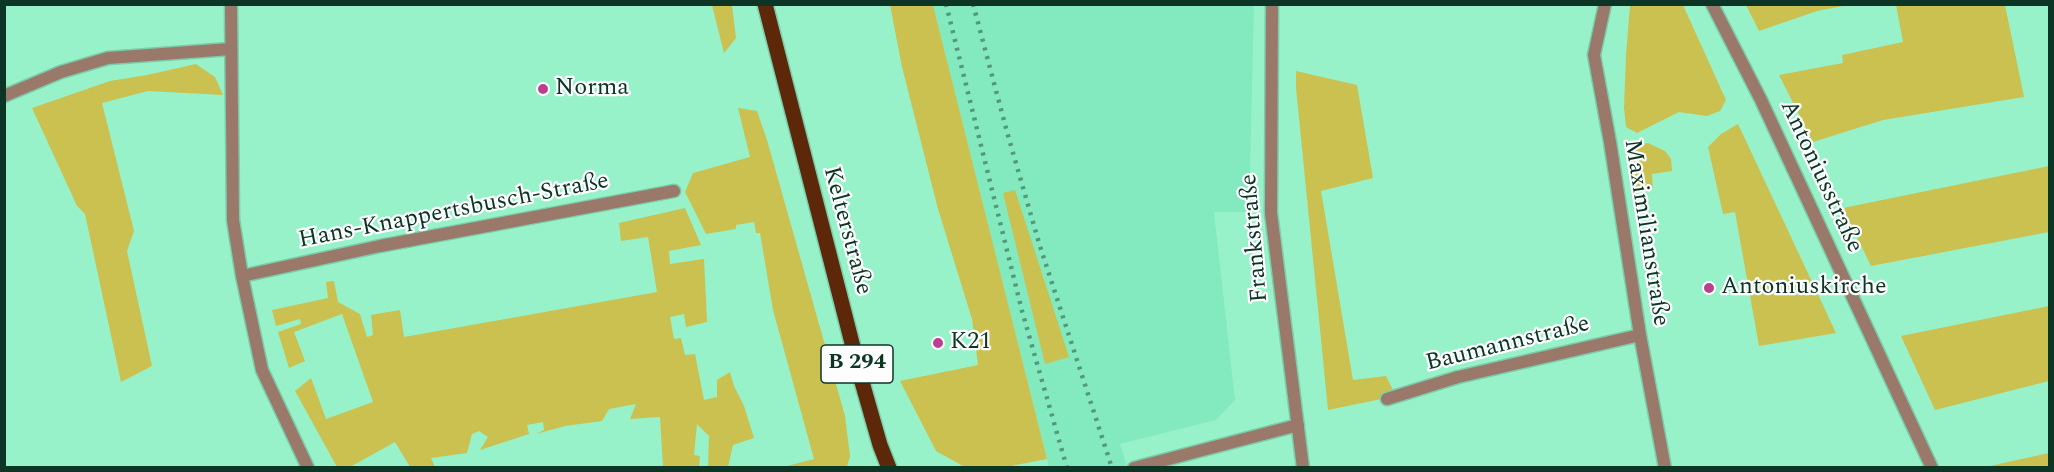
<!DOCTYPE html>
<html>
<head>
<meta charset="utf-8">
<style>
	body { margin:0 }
	#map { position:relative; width:2054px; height:472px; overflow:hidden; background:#97f2ca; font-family:Spectral,serif }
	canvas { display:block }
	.frame { position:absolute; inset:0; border:6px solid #0d3526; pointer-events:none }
</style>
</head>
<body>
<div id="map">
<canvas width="2054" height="472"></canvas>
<div class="frame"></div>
</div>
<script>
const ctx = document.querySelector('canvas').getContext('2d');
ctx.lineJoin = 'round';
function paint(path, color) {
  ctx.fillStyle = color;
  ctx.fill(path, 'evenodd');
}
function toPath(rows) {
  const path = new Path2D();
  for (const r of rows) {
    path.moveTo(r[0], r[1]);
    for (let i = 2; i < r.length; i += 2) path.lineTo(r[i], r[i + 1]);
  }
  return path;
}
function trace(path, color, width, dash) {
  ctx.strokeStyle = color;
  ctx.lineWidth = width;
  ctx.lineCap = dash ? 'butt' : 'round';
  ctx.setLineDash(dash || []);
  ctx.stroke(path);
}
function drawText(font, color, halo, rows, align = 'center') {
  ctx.font = font + ' Spectral,serif';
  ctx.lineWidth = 4.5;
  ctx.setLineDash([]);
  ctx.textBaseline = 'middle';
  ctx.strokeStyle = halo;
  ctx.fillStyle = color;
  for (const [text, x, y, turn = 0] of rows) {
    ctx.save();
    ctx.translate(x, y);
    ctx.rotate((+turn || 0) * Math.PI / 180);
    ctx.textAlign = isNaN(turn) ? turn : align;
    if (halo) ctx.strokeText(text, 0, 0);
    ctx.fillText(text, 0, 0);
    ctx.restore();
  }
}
const built = toPath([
	[933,5,1254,5,1249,212,1214,212,1235,400,1216,420,1120,444,1127,467,1049,467]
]);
const green = toPath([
	[712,5,732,5,736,38,724,53],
	[890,5,933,5,1047,459,1006,467,963,466,936,451,900,381,978,365,972,319,938,209,902,67],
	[1630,5,1683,5,1726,100,1720,111,1707,116,1679,112,1637,133,1626,127,1624,108,1626,55],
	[1746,5,1848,5,1817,11,1759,31],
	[1896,5,2005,5,2024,97,1883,120,1813,142,1779,75,1843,63,1842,55,1903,42],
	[196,64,215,77,223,95,148,91,102,103,134,231,127,251,152,366,121,382,85,214,77,206,32,108,110,81,147,75],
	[1296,71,1357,85,1373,178,1321,191,1353,380,1386,376,1396,396,1328,410,1296,88],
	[738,108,757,111,767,140,845,416,850,456,847,467,783,467,814,459,773,310,760,233,756,233,754,222,736,225,736,229,706,234,685,192,693,173,750,157],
	[1738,124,1836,333,1759,346,1735,212,1723,214,1708,147,1721,134],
	[1648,143,1665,151,1671,159,1672,171,1652,174,1653,188,1637,192,1630,150,1636,145],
	[2049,166,2049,232,1871,266,1843,208],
	[1015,190,1069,357,1045,364,1003,193],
	[685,208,701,245,669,251,670,264,704,259,707,322,686,327,684,314,670,317,674,339,681,338,685,355,695,354,704,400,717,397,717,380,730,372,734,386,744,406,754,438,733,445,728,467,708,467,709,436,697,424,694,455,700,456,699,467,663,467,660,417,630,419,636,404,609,409,602,421,565,426,536,434,544,430,543,422,527,425,529,434,480,450,488,437,479,431,472,434,467,453,431,458,435,467,410,467,395,442,350,467,337,467,295,391,311,378,326,419,373,402,342,314,294,332,305,361,289,368,278,332,301,324,300,319,276,326,272,310,328,298,326,282,334,281,338,302,360,314,367,337,373,335,371,315,400,310,404,337,657,292,648,237,621,241,619,223],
	[2049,306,2049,381,1935,410,1901,336],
	[2049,453,2049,467,1985,467]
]);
const minor = toPath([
	[231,4,233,220,242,276,262,370,308,468],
	[1272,4,1271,213,1303,468],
	[1605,4,1594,55,1610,142,1640,335,1665,468],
	[4,96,61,72,108,58,230,49],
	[242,276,380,246,674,191],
	[1387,399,1458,377,1640,335],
	[1134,468,1298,425]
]);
const tertiary = toPath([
	[1712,4,1761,100,1932,468]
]);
const primary = toPath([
	[765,4,862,382,880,445,889,468]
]);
const rail = toPath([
	[946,4,1022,311,1067,468],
	[973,4,1007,132,1039,243,1112,468]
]);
const markers = [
	[543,89,6,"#bb3f8f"],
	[1709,288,6,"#bb3f8f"],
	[938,343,6,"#bb3f8f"]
];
const shields = [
	[857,364,72]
];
const shieldNames = [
	["B 294",857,364]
];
const poiNames = [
	["Norma",555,89],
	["Antoniuskirche",1721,288],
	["K21",950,343]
];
const streetNames = [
	["Antoniusstraße",1820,177,65],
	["Hans-Knappertsbusch-Straße",454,212,-11],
	["Kelterstraße",846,231,75],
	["Maximilianstraße",1645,233,81],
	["Frankstraße",1256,238,-95],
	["Baumannstraße",1508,345,-14]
];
paint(built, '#83e9be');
paint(green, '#cac150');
trace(minor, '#7bcca9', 15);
trace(tertiary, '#7bcca9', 15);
trace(primary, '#7bcca9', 18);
trace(minor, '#9a796a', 12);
trace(tertiary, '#9a796a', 12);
trace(primary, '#5d270a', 15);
trace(rail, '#55977b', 4.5, [3, 6]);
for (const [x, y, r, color] of markers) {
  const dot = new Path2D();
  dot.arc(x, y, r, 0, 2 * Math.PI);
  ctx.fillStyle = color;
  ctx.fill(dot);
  trace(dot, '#fdfdfd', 2);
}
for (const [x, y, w] of shields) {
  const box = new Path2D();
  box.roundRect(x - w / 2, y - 19, w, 38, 4.5);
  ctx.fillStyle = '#fdfdfd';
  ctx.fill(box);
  trace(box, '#0d3526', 1.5);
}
drawText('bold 22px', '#0d3526', null, shieldNames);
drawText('24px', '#0d3526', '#fdfdfd', poiNames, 'left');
drawText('24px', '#0d3526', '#fdfdfd', streetNames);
</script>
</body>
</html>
